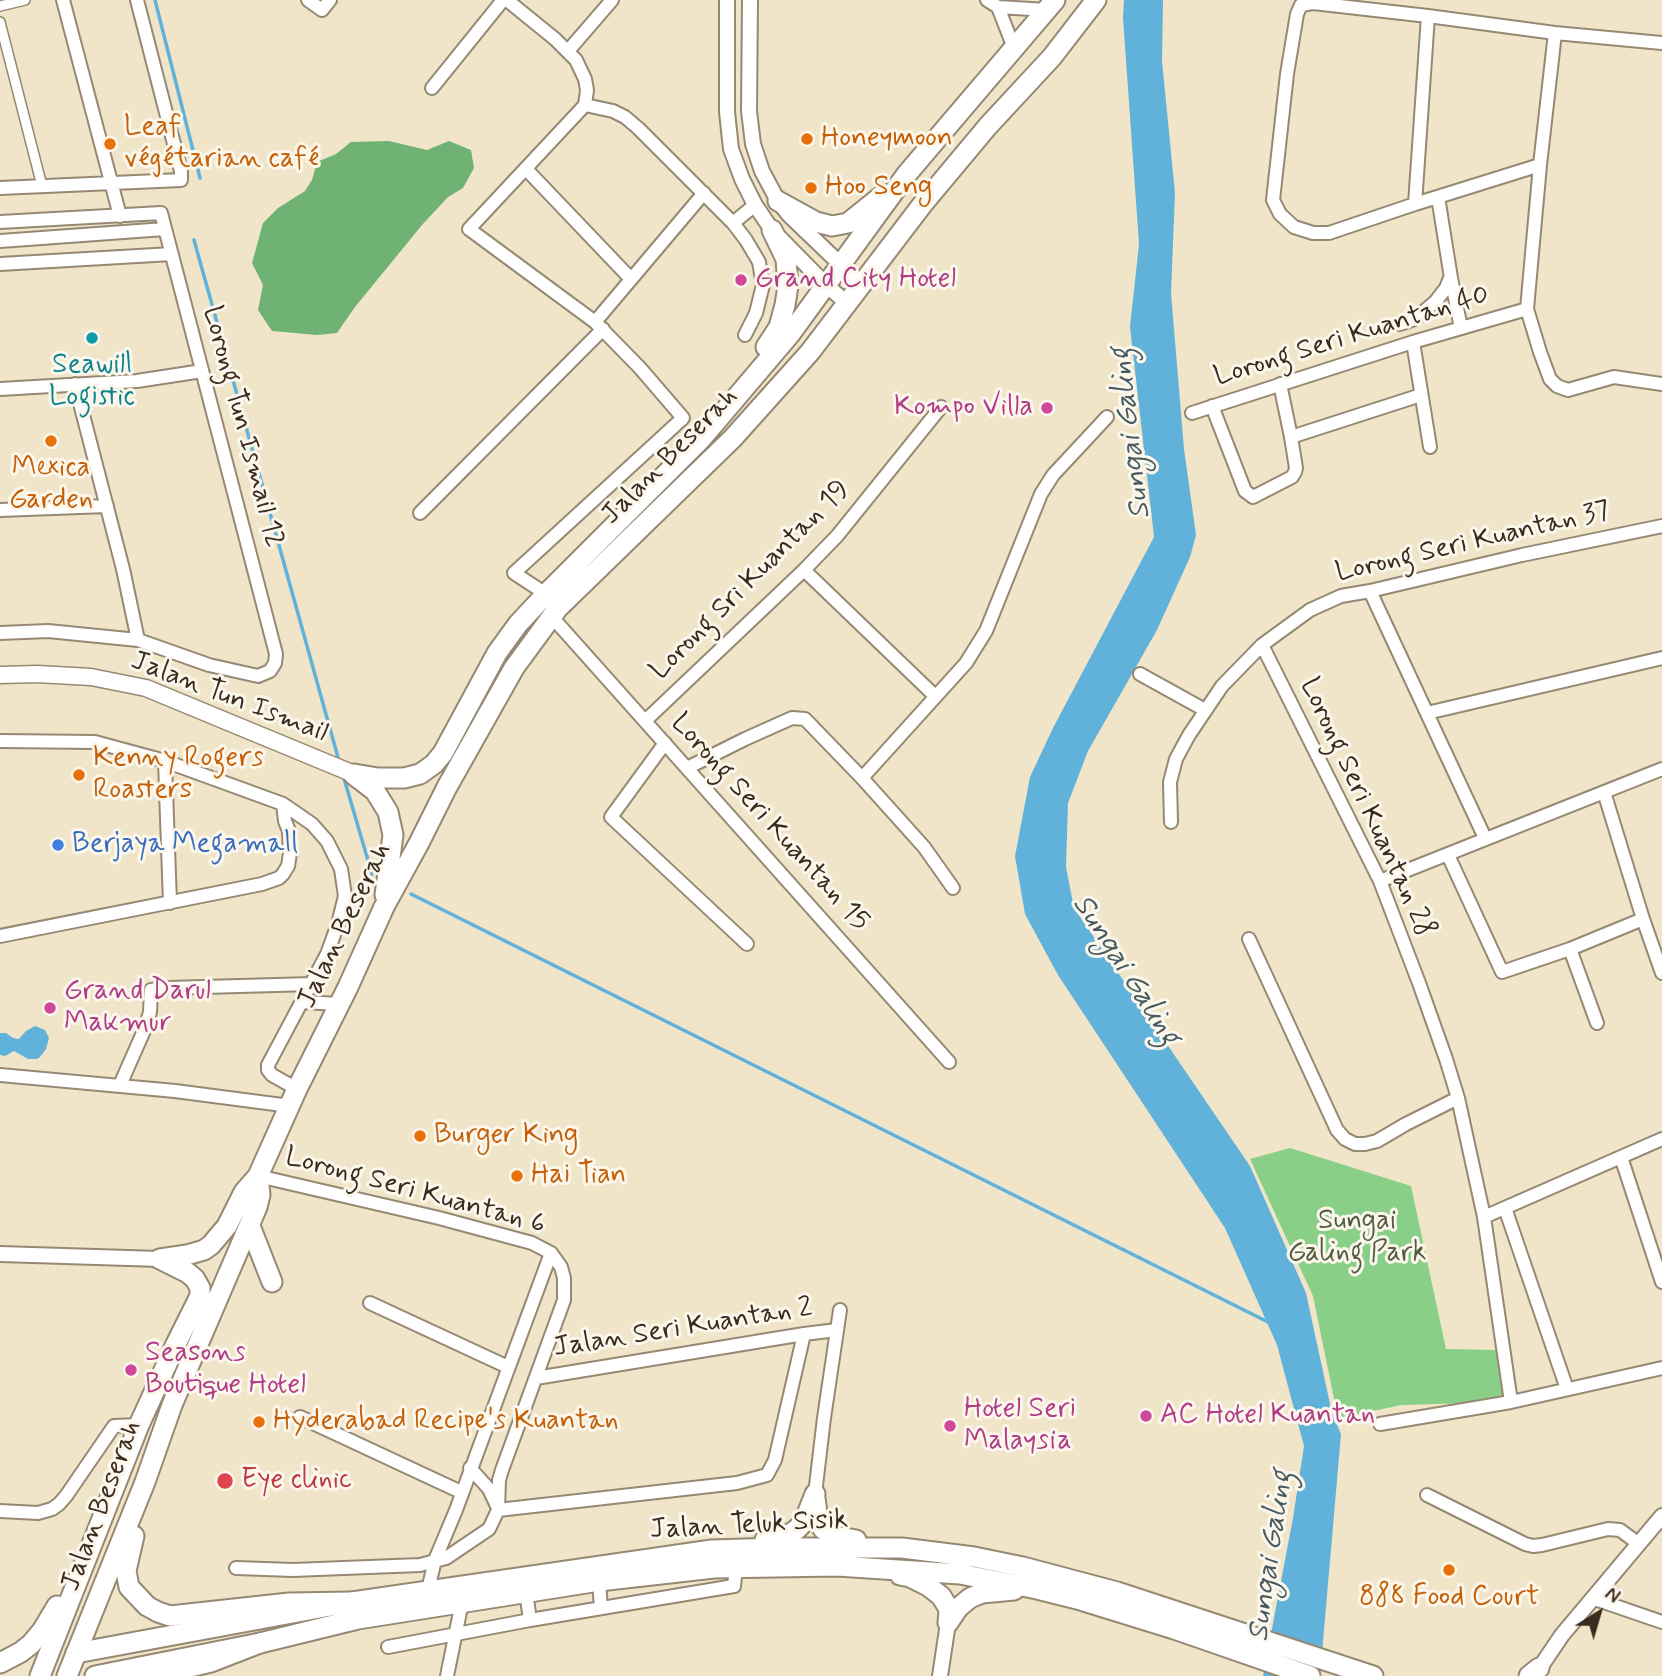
<!DOCTYPE html>
<html>
<head>
<meta charset="utf-8">
<style>
	body { margin:0 }
	#map { position:relative; width:1662px; height:1676px; overflow:hidden; background:#f0e5c8; font-family:Mynerve,sans-serif }
	canvas { display:block }
	.north { position:absolute; left:1564px; top:1578px; width:70px; height:70px; -webkit-text-stroke:5px #fbf7ec; paint-order:stroke; rotate:37deg; font-size:19px; font-weight:700; line-height:28px; text-align:center; color:#3b2a1e }
	.north::after { content:''; display:block; margin:auto; width:24px; height:32px; background:#3b2a1e; clip-path:polygon(50% 0,100% 100%,50% 72%,0 100%) }
</style>
</head>
<body>
<div id="map">
<canvas width="1662" height="1676"></canvas>
<div class="north">N</div>
</div>
<script>
const ctx = document.querySelector('canvas').getContext('2d');
ctx.lineJoin = 'round';
function paint(path, color) {
  ctx.fillStyle = color;
  ctx.fill(path, 'evenodd');
}
function toPath(rows) {
  const path = new Path2D();
  for (const r of rows) {
    path.moveTo(r[0], r[1]);
    for (let i = 2; i < r.length; i += 2) path.lineTo(r[i], r[i + 1]);
  }
  return path;
}
function trace(path, color, width, dash) {
  ctx.strokeStyle = color;
  ctx.lineWidth = width;
  ctx.lineCap = dash ? 'butt' : 'round';
  ctx.setLineDash(dash || []);
  ctx.stroke(path);
}
function drawText(font, color, halo, rows, align = 'center') {
  ctx.font = font + ' Mynerve,sans-serif';
  ctx.lineWidth = 6;
  ctx.setLineDash([]);
  ctx.textBaseline = 'middle';
  ctx.strokeStyle = halo;
  ctx.fillStyle = color;
  for (const [text, x, y, turn = 0] of rows) {
    ctx.save();
    ctx.translate(x, y);
    ctx.rotate((+turn || 0) * Math.PI / 180);
    ctx.textAlign = isNaN(turn) ? turn : align;
    if (halo) ctx.strokeText(text, 0, 0);
    ctx.fillText(text, 0, 0);
    ctx.restore();
  }
}
const green = toPath([
	[1290,1148,1411,1186,1446,1349,1498,1350,1507,1402,1402,1405,1338,1418,1313,1296,1250,1159]
]);
const forest = toPath([
	[389,141,427,150,449,141,471,150,474,168,463,188,448,197,422,225,355,307,337,333,317,335,272,331,258,310,263,285,252,263,263,223,278,208,305,191,312,180,317,162,336,154,351,142]
]);
const water = toPath([
	[1124,0,1163,0,1162,61,1175,193,1171,293,1184,449,1196,535,1190,557,1157,630,1088,751,1068,803,1066,867,1074,908,1250,1166,1306,1293,1332,1413,1341,1434,1320,1676,1263,1676,1293,1518,1304,1446,1277,1345,1225,1228,1058,975,1025,914,1015,856,1030,777,1053,728,1154,537,1130,327,1139,244,1123,18],
	[35,1026,45,1030,49,1038,46,1049,40,1057,37,1059,28,1059,14,1051,5,1056,0,1055,0,1033,6,1033,13,1038,19,1039,26,1031]
]);
const stream = toPath([
	[155,0,200,178],
	[194,240,339,761],
	[343,775,372,874],
	[411,894,1270,1323]
]);
const pedestrian = toPath([
	[0,6,25,0],
	[0,22,42,186]
]);
const minor = toPath([
	[63,0,120,216],
	[308,0,322,10,330,0],
	[507,0,555,39,576,60,585,79,587,90,585,105,469,229,595,322,640,368,683,418,514,573,546,594],
	[987,0,998,7,1047,10],
	[998,7,1014,48],
	[1555,33,1540,165,1527,309,1540,352,1550,379,1557,386,1568,390,1614,377,1662,384],
	[568,51,612,0],
	[432,88,503,0],
	[585,105,613,111,625,117,638,128,733,223,746,240,759,262,763,285,756,313,745,335],
	[1540,165,1415,204,1329,233,1313,233,1294,227,1280,214,1273,200,1287,74,1297,14,1301,5,1313,3,1428,16,1555,33,1662,43],
	[526,169,631,279],
	[0,188,181,180,181,171,137,0],
	[1438,197,1451,278,1461,328],
	[1415,204,1428,16],
	[0,222,161,213,276,654,275,663,270,671,258,676,209,665,138,640,48,631,0,633],
	[733,223,755,205],
	[0,241,165,229],
	[0,264,172,254],
	[595,322,704,193],
	[1400,324,1415,319,1436,301,1446,288,1450,278],
	[1413,342,1430,447],
	[75,384,123,569,138,640],
	[1280,384,1291,437,1421,395],
	[0,389,137,381,202,371],
	[1212,406,1245,491,1253,497,1292,477,1295,472,1296,468,1291,437],
	[1192,413,1413,342,1527,309],
	[0,510,107,506],
	[420,513,603,329],
	[804,570,935,696],
	[1370,591,1485,838],
	[552,617,949,1062],
	[1262,645,1380,881,1419,983,1446,1059,1458,1098,1484,1217,1511,1402],
	[1140,674,1205,710],
	[1427,713,1662,658],
	[645,721,804,570,837,536,941,407],
	[0,741,95,742,165,761,283,804,285,821,289,831,290,853,288,866,283,874,279,878,262,884,0,936],
	[665,743,611,817,747,944],
	[165,761,170,903],
	[687,768,745,739,792,718,805,719,862,778,924,847,953,888],
	[862,778,966,663,986,631,1041,494,1053,475,1107,417],
	[1604,792,1643,919,1662,973],
	[283,804,312,824,327,841,341,869,345,896,338,924,327,954,268,1065,268,1070,272,1075,297,1089],
	[1171,822,1170,782,1176,759,1189,735,1222,686,1262,645,1310,610,1341,596,1370,591,1522,555,1662,526],
	[1448,855,1502,972,1570,949,1643,919],
	[1380,881,1662,769],
	[1249,939,1337,1130,1345,1139,1355,1144,1365,1144,1377,1141,1406,1124,1458,1098],
	[1570,949,1597,1023],
	[302,1002,339,1004],
	[0,1075,175,1091,290,1106],
	[120,1085,146,1026,150,1012,151,990,168,988,312,984],
	[1621,1157,1662,1282],
	[1505,1208,1567,1389],
	[1484,1217,1662,1139],
	[370,1303,508,1367],
	[536,1378,804,1334,837,1330],
	[300,1417,461,1492],
	[1380,1424,1511,1402,1662,1368],
	[470,1468,489,1489,497,1506],
	[815,1494,824,1418,840,1310],
	[1427,1495,1525,1544,1533,1546,1542,1545,1608,1529,1620,1530,1639,1544],
	[498,1510,737,1483,767,1475,775,1460,804,1334],
	[0,1511,38,1513,52,1509,59,1504,66,1496,114,1426,139,1425],
	[236,1568,293,1570,420,1565,446,1558,489,1529,498,1510,499,1480,502,1470,564,1300,564,1278,561,1267,551,1253,532,1243,439,1218,258,1176],
	[599,1581,601,1608],
	[428,1590,435,1560,456,1510,551,1253],
	[526,1592,530,1620],
	[1592,1598,1662,1622],
	[388,1647,530,1620,734,1586,736,1568],
	[447,1676,462,1602]
]);
const tertiary = toPath([
	[727,0,727,112,731,149,742,179,755,205,772,230,826,285,847,303],
	[750,0,749,111,753,144,762,171,778,201,789,215,861,284],
	[0,1254,160,1259],
	[1535,1675,1562,1635,1662,1516],
	[940,1676,948,1623]
]);
const secondary = toPath([
	[0,675,37,674,91,677,146,688,354,774]
]);
const primary = toPath([
	[815,1498,818,1521,823,1529,835,1536,856,1540],
	[765,1540,788,1535,796,1530,804,1522,815,1494],
	[900,1575,910,1577,928,1586,941,1596,949,1609,948,1623],
	[948,1623,958,1608,970,1598,982,1593,1014,1590],
	[76,1653,352,1602,712,1550,777,1548,902,1548,974,1557,1023,1567,1117,1592,1373,1676],
	[95,1676,260,1643,358,1619,599,1581,714,1568,837,1566,960,1574,1037,1589,1077,1599,1174,1629,1310,1676],
	[1529,1676,1539,1668]
]);
const trunk = toPath([
	[778,201,816,222,832,226,848,223,883,195],
	[766,347,779,327,785,305,788,286,786,259,772,230],
	[354,774,378,778,404,778,420,774,434,764,443,753,497,653,518,624,546,594,701,439,735,399,791,333,906,175,1055,0],
	[354,775,375,791,388,812,393,835,385,895],
	[250,1226,272,1282],
	[160,1259,187,1255,204,1250,211,1245,227,1226,244,1192,258,1176],
	[134,1536,126,1571,129,1587,147,1606,158,1612,170,1616,289,1603,352,1602],
	[0,1663,21,1652,31,1644,42,1631,57,1606],
	[40,1676,139,1425,176,1344,200,1296,200,1288,195,1279,188,1273,160,1259],
	[67,1676,145,1482,172,1405,257,1207,260,1195,258,1176,297,1089,348,987,384,907,419,843,447,787,514,668,558,608,733,438,810,352,922,205,988,126,1052,57,1096,0],
	[152,1676,211,1662,260,1643]
]);
const markers = [
	[807,139,7,"#e8710a"],
	[110,144,7,"#e8710a"],
	[811,188,7,"#e8710a"],
	[741,280,7,"#d1479c"],
	[92,338,7,"#0f9aa8"],
	[1047,408,7,"#d1479c"],
	[51,441,7,"#e8710a"],
	[79,775,7,"#e8710a"],
	[58,845,7,"#3f7fe0"],
	[50,1008,7,"#d1479c"],
	[420,1136,7,"#e8710a"],
	[517,1176,7,"#e8710a"],
	[131,1370,7,"#d1479c"],
	[1146,1416,7,"#d1479c"],
	[259,1422,7,"#e8710a"],
	[950,1426,7,"#d1479c"],
	[225,1481,9,"#e0444e"],
	[1449,1570,7,"#e8710a"]
];
const foodNames = [
	["Leaf",124,128],
	["végétarian café",124,160],
	["Honeymoon",821,139],
	["Hoo Seng",825,188],
	["Mexica",51,469,"center"],
	["Garden",51,501,"center"],
	["Kenny Rogers",93,759],
	["Roasters",93,791],
	["Burger King",434,1136],
	["Hai Tian",531,1176],
	["Hyderabad Recipe's Kuantan",273,1422],
	["888 Food Court",1449,1598,"center"]
];
const hotelNames = [
	["Grand City Hotel",755,280],
	["Kompo Villa",1033,408,"right"],
	["Grand Darul",64,992],
	["Makmur",64,1024],
	["Seasons",145,1354],
	["Boutique Hotel",145,1386],
	["Hotel Seri",964,1410],
	["Malaysia",964,1442],
	["AC Hotel Kuantan",1160,1416]
];
const streetNames = [
	["Lorong Seri Kuantan 40",1352,337,-17],
	["Lorong Tun Ismail 12",242,427,75],
	["Jalan Beserah",671,457,-45],
	["Lorong Seri Kuantan 37",1473,543,-13],
	["Lorong Sri Kuantan 19",751,581,-45],
	["Jalan Tun Ismail",229,698,21],
	["Lorong Seri Kuantan 28",1366,808,65],
	["Lorong Seri Kuantan 15",769,823,48],
	["Jalan Beserah",346,926,-64],
	["Lorong Seri Kuantan 6",415,1192,15],
	["Jalan Seri Kuantan 2",683,1329,-9],
	["Jalan Beserah",103,1506,-69],
	["Jalan Teluk Sisik",749,1526,-3]
];
const cultureNames = [
	["Seawill",92,366],
	["Logistic",92,398]
];
const shopNames = [
	["Berjaya Megamall",72,845]
];
const parkNames = [
	["Sungai",1357,1222],
	["Galing Park",1357,1254]
];
const healthNames = [
	["Eye clinic",241,1481]
];
const waterNames = [
	["Sungai Galing",1132,433,-97],
	["Sungai Galing",1125,971,57],
	["Sungai Galing",1272,1556,-82]
];
paint(green, '#8acf88');
paint(forest, '#6fb274');
paint(water, '#60b2db');
trace(stream, '#60b2db', 3.5);
trace(pedestrian, '#968873', 12);
trace(minor, '#968873', 16);
trace(tertiary, '#968873', 18);
trace(secondary, '#968873', 19);
trace(primary, '#968873', 23);
trace(trunk, '#968873', 23);
trace(pedestrian, '#fff', 9);
trace(minor, '#fff', 12);
trace(tertiary, '#fff', 14);
trace(secondary, '#fff', 16);
trace(primary, '#fff', 19);
trace(trunk, '#fff', 19);
for (const [x, y, r, color] of markers) {
  const dot = new Path2D();
  dot.arc(x, y, r, 0, 2 * Math.PI);
  ctx.fillStyle = color;
  ctx.fill(dot);
  trace(dot, '#fbf7ec', 2.5);
}
drawText('28px', '#c56008', '#fbf7ec', foodNames, 'left');
drawText('28px', '#b23c85', '#fbf7ec', hotelNames, 'left');
drawText('28px', '#3b2a1e', '#fbf7ec', streetNames);
drawText('28px', '#0d838f', '#fbf7ec', cultureNames);
drawText('28px', '#366cbe', '#fbf7ec', shopNames, 'left');
drawText('28px', '#535c3e', '#fbf7ec', parkNames);
drawText('28px', '#be3a42', '#fbf7ec', healthNames, 'left');
drawText('italic 30px', '#485a60', '#fbf7ec', waterNames);
</script>
</body>
</html>
